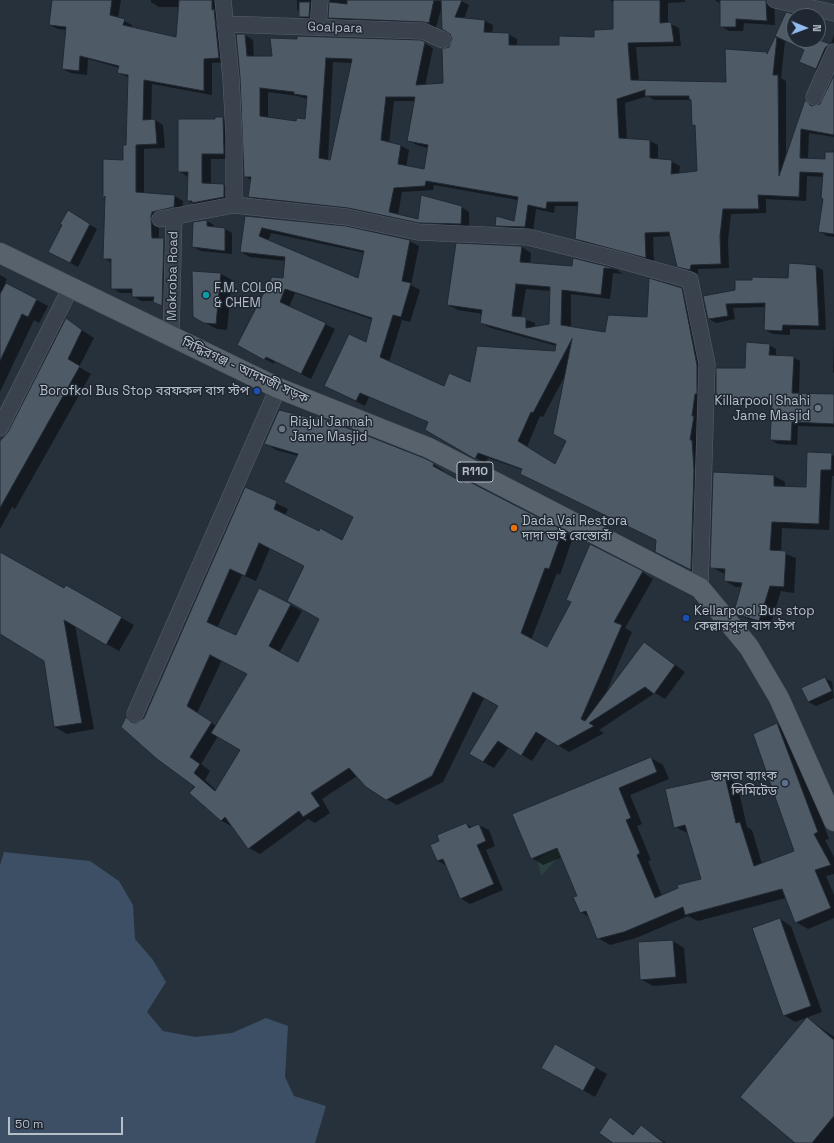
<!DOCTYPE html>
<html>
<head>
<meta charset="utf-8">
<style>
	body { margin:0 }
	#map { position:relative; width:834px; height:1143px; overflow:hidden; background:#26313c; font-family:"Space Grotesk",sans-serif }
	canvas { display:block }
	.north { position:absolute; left:786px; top:8px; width:40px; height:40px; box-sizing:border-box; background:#1f2732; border:1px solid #5b636e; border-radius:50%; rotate:91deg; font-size:11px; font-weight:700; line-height:16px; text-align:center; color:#b6bec8 }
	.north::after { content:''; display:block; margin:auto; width:14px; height:18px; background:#92bbf0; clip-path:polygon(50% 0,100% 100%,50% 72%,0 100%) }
	.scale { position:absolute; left:8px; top:1117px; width:115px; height:18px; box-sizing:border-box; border:2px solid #b6bec8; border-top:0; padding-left:5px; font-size:12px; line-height:14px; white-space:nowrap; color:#b6bec8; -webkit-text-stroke:3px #1f2732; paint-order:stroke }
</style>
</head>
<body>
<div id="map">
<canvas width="834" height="1143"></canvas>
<div class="north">N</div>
<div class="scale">50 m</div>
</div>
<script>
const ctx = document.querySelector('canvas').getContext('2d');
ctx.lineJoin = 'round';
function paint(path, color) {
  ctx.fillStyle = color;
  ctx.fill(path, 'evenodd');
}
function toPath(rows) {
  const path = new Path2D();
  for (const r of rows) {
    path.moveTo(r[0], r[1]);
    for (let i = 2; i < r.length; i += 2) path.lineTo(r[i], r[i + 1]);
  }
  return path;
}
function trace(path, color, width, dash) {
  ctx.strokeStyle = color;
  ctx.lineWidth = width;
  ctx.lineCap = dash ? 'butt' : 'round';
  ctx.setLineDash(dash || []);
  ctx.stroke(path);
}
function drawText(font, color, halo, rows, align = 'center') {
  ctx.font = font + ' "Space Grotesk","Noto Sans Bengali",sans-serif';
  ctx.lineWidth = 3;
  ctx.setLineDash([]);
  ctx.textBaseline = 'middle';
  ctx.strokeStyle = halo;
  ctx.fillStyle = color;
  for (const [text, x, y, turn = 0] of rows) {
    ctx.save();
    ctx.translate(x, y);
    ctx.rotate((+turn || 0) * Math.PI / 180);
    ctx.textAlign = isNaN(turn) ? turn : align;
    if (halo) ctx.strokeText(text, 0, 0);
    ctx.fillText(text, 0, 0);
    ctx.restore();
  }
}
const green = toPath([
	[539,817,561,854,541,876,537,860,553,850]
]);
const water = toPath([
	[4,852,90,861,119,881,133,905,135,939,153,960,166,982,147,1012,163,1031,195,1037,232,1033,266,1018,288,1026,285,1077,294,1096,326,1106,315,1143,0,1143,0,865]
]);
const shadow = toPath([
	[53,0,121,0,118,18,132,25,132,28,177,38,180,7,159,7,151,2,151,0,221,0,227,62,212,63,212,95,152,84,151,121,155,120,163,125,165,148,144,149,144,194,175,196,183,201,182,211,159,221,159,239,164,239,172,244,170,309,154,301,141,301,133,296,133,293,120,293,112,288,112,263,104,258,106,201,104,200,104,160,124,161,127,146,129,78,119,72,120,68,88,59,87,75,71,73,63,69,67,30,58,29,50,25],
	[297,0,319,0,316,21,307,21,300,17,300,11,297,10],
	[330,0,461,1,469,5,464,19,485,21,493,25,492,33,508,34,517,39,517,46,560,46,595,38,614,30,614,3,610,0,685,0,685,2,668,3,668,23,679,28,681,46,636,47,639,81,727,83,767,52,769,53,776,38,781,39,787,13,799,16,794,16,794,40,816,40,834,48,824,73,800,62,805,50,785,41,781,78,786,81,786,156,806,101,814,106,821,105,834,77,834,137,809,133,808,159,832,160,834,149,834,237,827,236,819,231,824,199,824,177,807,176,806,201,766,199,766,213,731,214,728,241,729,268,698,269,698,274,678,266,671,236,653,237,654,262,584,243,576,238,578,206,555,206,554,213,536,209,533,231,504,230,496,225,515,222,518,200,434,185,433,190,402,192,398,215,419,220,461,207,469,212,469,228,428,227,257,201,249,196,252,181,244,176,245,35,253,40,254,57,273,57,421,41,433,48,425,86,444,84,450,48,454,39,442,6,436,27,336,22,329,18],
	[333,62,352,63,331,161,328,160],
	[268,92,298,96,307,99,306,120,297,122,268,118],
	[648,96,654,100,691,100,693,125,696,127,698,171,679,174,680,166,671,161,658,160,658,145,650,141,627,140,625,103],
	[394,101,415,101,409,141,417,145,428,148,425,170,406,167,409,150,401,146,389,143],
	[774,0,775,25,744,23,743,31,729,31,721,26,721,4,715,0],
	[834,35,834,45,831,43],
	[216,118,223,118,233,123,234,159,211,159,211,185,224,185,234,191,234,202,198,206,188,201,188,177,179,171],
	[68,212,97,229,78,267,57,256,63,225],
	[246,217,409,241,419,246,411,285,420,290,410,322,402,320,389,362,444,387,471,383,556,352,557,346,491,328,481,323,483,314,458,310,448,305,457,244,522,247,531,253,530,264,573,267,574,259,617,270,623,274,613,273,610,299,571,294,571,328,606,334,648,318,681,288,691,294,707,371,700,575,666,557,657,540,531,479,523,470,488,458,485,463,426,429,429,422,369,397,365,406,335,391,366,343,373,320,295,293,289,307,335,329,311,379,275,361,274,364,238,344,284,279,286,261,250,257,241,252],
	[271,233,365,253,359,279,268,241],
	[526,289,551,291,550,324,535,327,535,323,521,318],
	[566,374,567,441,556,465,527,447,540,416,543,417],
	[207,221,214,225,214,228,225,229,232,233,232,254,201,251,193,247,194,223],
	[815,266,823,270,826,330,790,329,790,335,773,334,765,330,766,307,733,308,735,319,716,323,708,318,736,291,753,281,788,280],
	[221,274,232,280,227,330,217,329,205,323],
	[0,275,7,279,5,283,48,306,39,323,34,320,0,392],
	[66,320,94,338,79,367,91,374,15,509,12,507,0,529,0,443,3,438,9,433],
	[834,341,834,373,833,372],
	[769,345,776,349,776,356,793,357,800,361,799,394,834,395,834,427,798,426,797,445,778,444,771,440,773,405,724,403,717,399],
	[265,443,433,464,444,471,443,472,465,484,466,481,573,537,560,575,557,573,531,640,548,648,572,602,591,546,642,572,653,579,625,628,632,632,605,695,645,643,685,672,665,699,655,693,599,730,604,733,569,752,547,738,532,761,509,747,494,768,483,762,499,706,484,698,443,782,397,805,386,799,357,776,322,799,330,813,315,823,308,819,260,854,249,848,233,827,222,821,191,793,196,787,127,718,137,724,144,718,245,489,288,509,285,515,319,533,343,541,354,517,298,456,276,450],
	[270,548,305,566,320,619,298,663,279,653,302,611,260,589,237,637,217,628,242,575,256,581],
	[222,660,248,674,216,726,197,713],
	[218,736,242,749,216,790,205,780,210,771,201,764],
	[831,454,834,456,834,476,832,476,829,530,782,528,781,552,796,558,794,593,781,591,770,626,748,619,737,613,742,587,736,587,725,581,725,574,711,567,714,473,774,476,785,482,785,487,807,488],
	[0,553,65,590,66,587,134,625,119,651,75,626,94,729,67,734,55,727,45,660,0,633],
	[825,678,832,682,834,698,816,706,809,702],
	[777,724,789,731,829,839,825,840,834,857,834,874,826,876,834,895,834,918,808,929,796,922,786,898,698,921,688,916,636,938,610,945,598,938,590,918,581,912,578,896,562,857,543,865,532,858,651,758,663,765,669,779,630,795,642,824,637,826,651,860,648,861,662,896,702,879,688,833,675,827,666,790,725,777,737,783,747,827,752,830,762,864,795,852],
	[466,824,473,828,479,825,489,830,495,846,486,850,503,890,470,904,460,898,447,866,438,861,432,845,441,841],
	[780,919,791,926,822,1012,795,1022,784,1015],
	[673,941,684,948,687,983,653,986,641,979,639,943],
	[807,1018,834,1037,834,1143,796,1143],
	[555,1045,607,1074,595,1097,543,1067],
	[610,1119,635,1135,641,1126,666,1143,615,1143]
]);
const building = toPath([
	[52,0,112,0,110,15,125,19,123,25,176,37,179,0,212,0,212,10,214,9,219,58,204,59,204,91,144,80,143,120,155,119,157,144,136,145,136,192,175,195,174,207,152,212,151,216,152,238,164,238,162,306,153,302,154,297,132,297,132,289,111,289,111,259,103,259,105,196,103,200,103,159,123,160,123,145,126,145,128,75,117,73,119,66,80,56,79,71,62,69,66,27,49,25,52,0],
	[347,0,434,0,429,23,423,22,328,18,329,2,347,4,347,0],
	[441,0,462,0,455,17,485,20,484,32,509,33,509,45,559,45,559,36,594,37,594,30,613,29,613,0,660,0,660,23,671,22,674,42,628,43,631,80,726,82,725,49,767,52,767,54,775,37,777,37,775,36,786,12,794,14,794,40,819,40,830,44,825,48,816,69,799,62,804,50,777,37,773,75,778,75,779,176,805,100,811,106,820,104,834,75,834,135,801,129,800,158,825,159,825,152,834,152,834,234,818,232,823,199,821,198,823,173,800,172,799,197,758,195,759,209,723,209,720,236,721,264,691,265,690,270,677,267,669,232,645,233,646,258,575,239,578,202,547,202,546,209,528,205,525,227,495,226,496,216,514,221,518,197,426,181,425,186,394,188,389,212,418,219,421,195,462,206,461,224,419,223,348,208,248,197,251,177,244,177,240,77,236,34,245,34,247,56,272,56,270,38,297,39,297,36,421,40,425,42,416,85,443,83,442,49,449,47,452,39,450,34,442,29,441,0],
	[326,58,352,59,330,160,319,158,326,58],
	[260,88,294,92,294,94,307,96,305,119,297,118,296,121,260,116,260,88],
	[645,90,645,96,689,96,689,99,691,100,692,126,695,125,697,171,671,174,672,160,650,158,650,140,619,138,617,99,645,90],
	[386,97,415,97,407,141,428,145,424,169,398,164,401,145,381,140,386,97],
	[720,0,766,0,767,21,736,19,736,27,720,27,720,0],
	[299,2,310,2,309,17,299,17,299,2],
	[215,117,223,117,224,154,202,154,202,183,224,184,224,197,192,203,192,201,187,201,188,172,178,172,178,119,215,119,215,117],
	[68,210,90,224,70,263,48,252,62,225,60,224,68,210],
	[245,216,346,226,410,240,402,281,411,283,401,317,393,315,380,357,444,386,449,373,470,382,477,346,555,351,556,344,480,323,482,310,447,305,456,243,522,246,520,262,572,266,573,258,618,269,604,268,601,295,562,290,561,325,605,332,608,315,647,317,649,278,682,288,697,365,697,394,695,394,692,416,694,416,690,440,692,440,694,470,691,570,655,552,656,540,520,474,522,469,478,453,475,459,425,430,428,422,360,393,356,401,324,386,349,334,366,342,372,318,285,289,280,302,326,323,301,374,266,357,264,360,237,345,272,277,283,278,285,257,240,252,245,216],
	[262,228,364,251,358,278,259,236,262,228],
	[516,284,550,287,549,324,526,328,526,317,512,316,516,284],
	[572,339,553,434,566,441,555,464,518,441,531,412,533,413,572,339],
	[207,220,207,226,225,228,225,251,192,247,193,222,207,220],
	[789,263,816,265,819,326,783,325,782,331,764,330,765,303,726,304,728,316,708,319,703,296,735,290,735,280,752,280,752,277,788,278,789,263],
	[192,271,221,273,216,324,204,323,193,317,192,271],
	[6,283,37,299,28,317,22,314,0,361,0,294,6,283],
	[66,318,82,330,68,359,80,366,0,508,0,441,8,432,66,318],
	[746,342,770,344,769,355,794,356,792,393,834,394,834,424,792,422,791,441,770,440,772,402,716,399,716,368,745,368,746,342],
	[279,410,315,419,317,416,424,458,434,463,433,466,464,483,466,480,563,530,549,569,545,568,521,633,547,647,571,602,566,600,590,544,643,571,614,622,622,625,581,719,585,721,644,642,675,665,654,694,645,687,589,723,594,726,558,746,536,732,521,756,498,741,483,762,469,754,498,706,473,692,432,776,386,800,366,787,349,768,311,793,320,806,303,817,299,811,248,849,225,817,221,821,189,793,195,787,157,759,121,727,126,717,131,722,136,723,144,718,245,487,277,501,274,509,319,531,320,528,342,540,353,517,284,482,298,454,264,444,279,410],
	[259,543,304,566,287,601,319,619,298,662,269,646,291,604,259,588,236,635,207,622,230,569,245,576,259,543],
	[210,655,247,674,211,733,240,750,215,791,194,773,200,764,190,757,212,722,187,706,210,655],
	[807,452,832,453,831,470,821,470,819,524,772,522,770,550,786,551,784,587,770,586,759,621,736,614,734,611,742,583,724,581,725,569,710,568,713,472,774,475,774,486,806,487,807,452],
	[0,552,64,588,66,585,122,617,106,645,64,620,82,723,54,727,44,661,0,634,0,552],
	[825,677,832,691,808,702,801,688,825,677],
	[777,723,818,832,814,834,831,865,815,870,831,908,795,923,782,889,685,915,683,907,624,932,597,939,586,911,580,913,573,897,577,896,557,848,531,859,512,814,651,757,657,772,619,788,631,818,626,820,640,853,637,855,655,898,678,888,677,885,701,879,685,825,674,828,665,789,725,776,736,823,740,822,754,866,794,851,753,734,777,723],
	[466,823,469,828,479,824,486,841,477,845,494,884,460,899,443,859,437,861,430,845,439,841,437,835,466,823],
	[780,918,811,1006,783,1016,752,928,780,918],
	[673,940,676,977,640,980,638,942,673,940],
	[807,1017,834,1040,834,1116,812,1143,795,1143,740,1097,807,1017],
	[555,1044,596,1067,583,1091,541,1068,555,1044],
	[610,1117,633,1135,641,1125,664,1143,613,1143,599,1133,610,1117]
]);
const minor = toPath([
	[223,0,231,78,234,137,234,205],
	[775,0,834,13],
	[225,24,423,31,443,40],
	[318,27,320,0],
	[814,97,834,52],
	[160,219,234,205,347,217,418,232,528,237,612,258,690,280,707,364,700,588],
	[171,336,174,216],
	[0,428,71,287],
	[135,714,278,388]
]);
const major = toPath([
	[0,253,278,388,429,448,700,588,749,647,779,698,834,821]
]);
const markers = [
	[206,295,4,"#0f9aa8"],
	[257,391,4,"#1a4fb4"],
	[818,408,4,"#6b7280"],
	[282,429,4,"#6b7280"],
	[514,528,4,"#e8710a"],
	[686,618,4,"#1a4fb4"],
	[785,783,4,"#5c6f8a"]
];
const shields = [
	[475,472,36]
];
const shieldNames = [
	["R110",475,472]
];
const streetNames = [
	["Goalpara",335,28,2],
	["Mokroba Road",173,276,-89],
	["সিদ্ধিরগঞ্জ - আদমজী সড়ক",245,371,25]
];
const poiNames = [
	["F.M. COLOR",214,288],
	["& CHEM",214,303],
	["Borofkol Bus Stop বরফকল বাস স্টপ",249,391,"right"],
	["Killarpool Shahi",810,401,"right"],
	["Jame Masjid",810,416,"right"],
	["Riajul Jannah",290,422],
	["Jame Masjid",290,437],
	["Dada Vai Restora",522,521],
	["দাদা ভাই রেস্তোরাঁ",522,536],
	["Kellarpool Bus stop",694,611],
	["কেল্লারপুল বাস স্টপ",694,626],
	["জনতা ব্যাংক",777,776,"right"],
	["লিমিটেড",777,791,"right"]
];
paint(green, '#2b4040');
paint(water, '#3d4f64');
paint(shadow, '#0007');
paint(building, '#4f5a67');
trace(building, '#212934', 1);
trace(minor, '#58606b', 17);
trace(major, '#464e59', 21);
trace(minor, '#3a424d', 16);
trace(major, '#58626d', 20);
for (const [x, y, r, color] of markers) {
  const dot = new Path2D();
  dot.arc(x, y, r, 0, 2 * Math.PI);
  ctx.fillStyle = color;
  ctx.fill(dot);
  trace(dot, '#1f2732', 1.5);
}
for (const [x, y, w] of shields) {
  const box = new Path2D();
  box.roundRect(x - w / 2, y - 10, w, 20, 3);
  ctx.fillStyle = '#1f2732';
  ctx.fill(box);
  trace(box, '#b6bec8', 1);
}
drawText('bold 12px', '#b6bec8', null, shieldNames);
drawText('13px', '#b6bec8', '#1f2732', streetNames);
drawText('13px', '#b6bec8', '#1f2732', poiNames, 'left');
</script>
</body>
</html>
